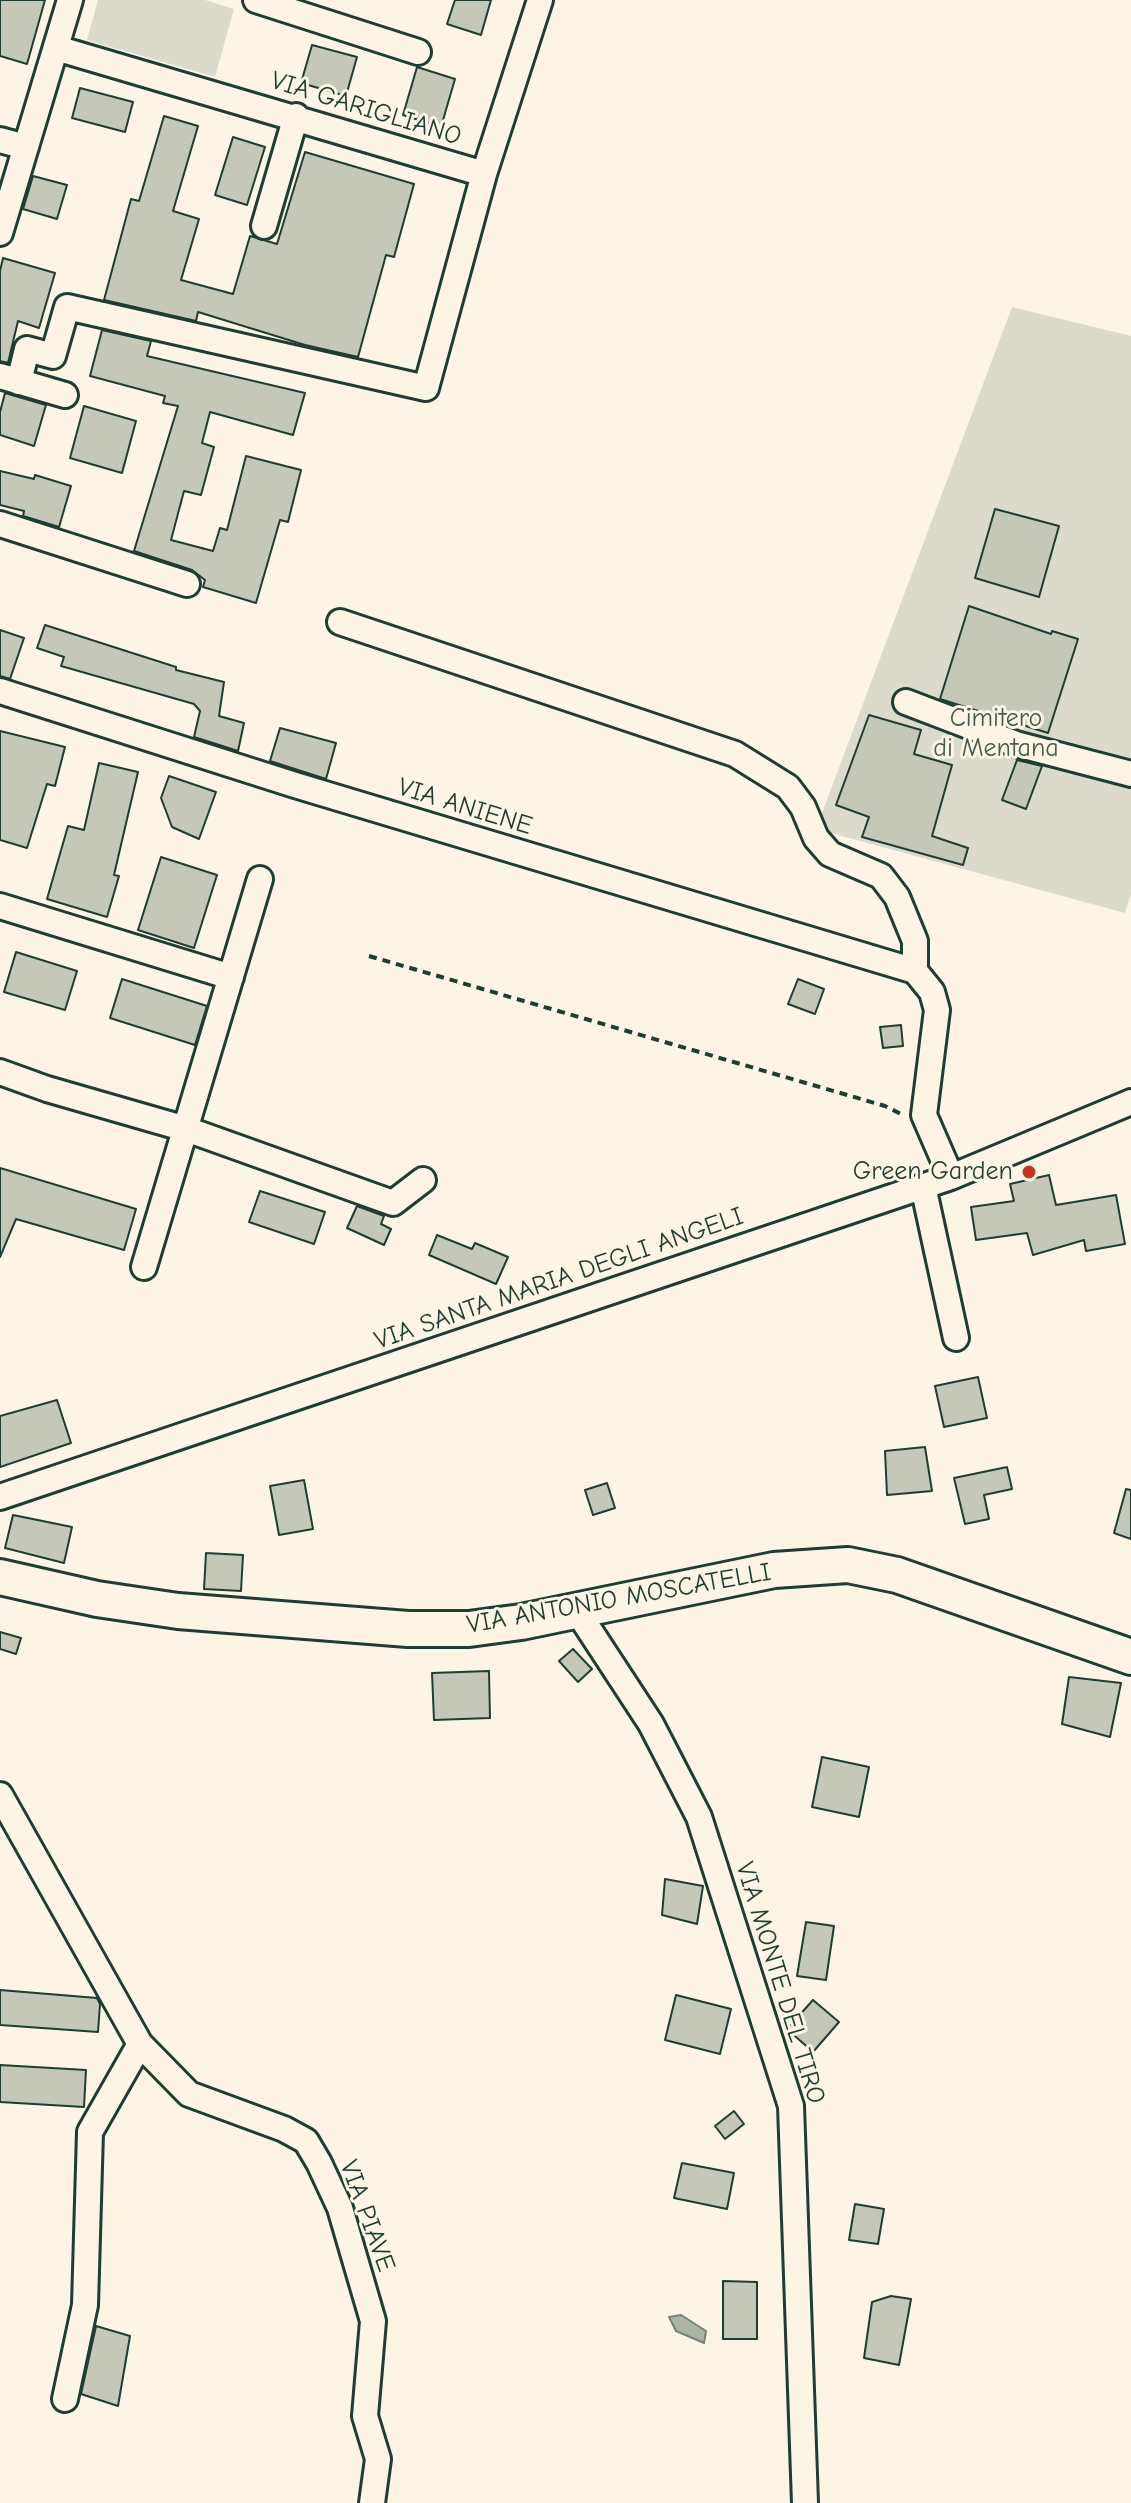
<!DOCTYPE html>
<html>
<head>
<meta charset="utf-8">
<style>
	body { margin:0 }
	canvas { display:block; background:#fcf5e5 }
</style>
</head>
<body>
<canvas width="1131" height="2503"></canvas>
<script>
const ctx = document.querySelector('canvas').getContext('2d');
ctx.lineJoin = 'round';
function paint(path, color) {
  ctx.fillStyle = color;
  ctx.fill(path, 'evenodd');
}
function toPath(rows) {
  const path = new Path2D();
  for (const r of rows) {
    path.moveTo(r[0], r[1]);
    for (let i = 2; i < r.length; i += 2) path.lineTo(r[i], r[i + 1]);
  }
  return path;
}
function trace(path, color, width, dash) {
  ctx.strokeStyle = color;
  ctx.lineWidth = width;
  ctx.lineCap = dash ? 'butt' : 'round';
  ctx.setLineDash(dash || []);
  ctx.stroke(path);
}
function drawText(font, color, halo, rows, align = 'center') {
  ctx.font = font + ' "Comic Neue",sans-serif';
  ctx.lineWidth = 6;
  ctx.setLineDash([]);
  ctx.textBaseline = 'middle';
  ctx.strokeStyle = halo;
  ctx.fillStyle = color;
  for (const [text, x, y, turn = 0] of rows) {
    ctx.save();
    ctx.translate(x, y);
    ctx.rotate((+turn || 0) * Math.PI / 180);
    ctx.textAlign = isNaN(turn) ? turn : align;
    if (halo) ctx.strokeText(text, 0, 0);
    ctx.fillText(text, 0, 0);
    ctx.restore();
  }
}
const green = toPath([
	[98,0,205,0,234,9,215,77,87,40],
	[1012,307,1131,336,1131,894,1125,913,816,829]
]);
const water = toPath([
	[681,2315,706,2331,704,2343,676,2331,669,2317,681,2315]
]);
const building = toPath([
	[0,0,45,0,27,64,0,56,0,0],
	[455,0,491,0,481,35,447,24,455,0],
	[312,45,357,57,346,96,301,83,312,45],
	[417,67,455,79,441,127,403,115,417,67],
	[80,88,133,102,125,132,72,118,80,88],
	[164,116,198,126,173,211,199,219,181,280,233,294,250,236,277,244,305,152,414,184,394,257,386,255,358,357,305,345,198,312,196,321,104,300,131,199,139,201,164,116],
	[233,137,265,147,247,205,215,195,233,137],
	[33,176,67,185,57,219,23,209,33,176],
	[3,258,55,273,39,328,18,321,8,363,0,361,0,271,3,258],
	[102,330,151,341,147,356,305,393,293,435,210,412,202,443,214,447,201,495,184,491,171,540,213,551,220,528,227,530,246,456,301,470,288,522,280,520,256,603,203,587,205,580,192,570,134,551,178,406,163,403,165,396,90,376,102,330],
	[5,393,46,405,34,446,0,435,0,412,5,393],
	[84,406,136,421,122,473,70,458,84,406],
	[0,471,34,479,35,475,71,486,59,527,23,516,24,511,0,505,0,471],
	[995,509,1059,526,1039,597,975,578,995,509],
	[969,606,1051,634,1052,631,1078,639,1048,733,940,699,969,606],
	[45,625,176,667,176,670,224,682,219,716,244,723,238,751,194,737,200,711,194,704,61,666,64,657,37,648,45,625],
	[0,630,24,638,10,679,0,676,0,630],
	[869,715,921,730,914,754,952,765,932,836,968,848,963,865,862,837,869,817,836,805,869,715],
	[280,728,336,743,326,779,270,761,280,728],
	[0,731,65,747,55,786,47,784,27,848,0,840,0,731],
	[1017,760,1042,766,1026,809,1002,800,1017,760],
	[99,763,138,772,114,875,119,876,107,917,47,899,68,826,84,830,99,763],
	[169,776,216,792,199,839,172,827,161,798,169,776],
	[161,857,217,875,194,948,138,930,161,857],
	[16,952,77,971,65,1010,4,992,16,952],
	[122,979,207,1006,195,1045,110,1018,122,979],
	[798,979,824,989,815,1014,788,1004,798,979],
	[901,1025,903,1046,883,1048,880,1027,901,1025],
	[0,1168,136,1209,124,1250,16,1219,0,1257,0,1168],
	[1049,1175,1056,1205,1116,1195,1125,1244,1086,1251,1084,1240,1033,1255,1027,1233,976,1240,971,1207,1014,1201,1010,1184,1049,1175],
	[260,1191,325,1212,314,1244,249,1222,260,1191],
	[357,1206,384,1216,381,1224,391,1229,384,1245,347,1228,357,1206],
	[437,1235,472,1249,475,1243,508,1257,496,1284,429,1255,437,1235],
	[978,1377,987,1418,944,1427,935,1386,978,1377],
	[57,1400,71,1443,0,1467,0,1416,57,1400],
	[925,1447,932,1491,887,1495,885,1451,925,1447],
	[1007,1467,1012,1489,984,1495,989,1519,965,1524,954,1478,1007,1467],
	[304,1480,313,1529,279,1535,270,1486,304,1480],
	[607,1483,615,1508,593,1515,585,1490,607,1483],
	[1126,1489,1131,1490,1131,1539,1114,1533,1126,1489],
	[13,1515,72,1527,64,1563,5,1548,13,1515],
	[206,1553,243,1555,241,1591,204,1589,206,1553],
	[0,1632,21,1638,16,1654,0,1649,0,1632],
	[573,1649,592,1669,578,1682,559,1661,573,1649],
	[489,1671,490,1718,434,1720,432,1673,489,1671],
	[1069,1677,1121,1683,1110,1737,1062,1724,1069,1677],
	[822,1757,869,1767,859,1817,812,1807,822,1757],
	[665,1879,703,1886,697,1924,662,1915,665,1879],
	[806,1922,834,1926,826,1980,797,1976,806,1922],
	[0,1990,97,1998,100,2004,98,2032,0,2025,0,1990],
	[676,1995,731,2009,720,2054,665,2040,676,1995],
	[813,2000,839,2022,813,2052,787,2029,813,2000],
	[0,2065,86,2070,84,2107,0,2102,0,2065],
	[734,2111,744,2124,725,2139,715,2126,734,2111],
	[682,2163,734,2173,727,2209,674,2198,682,2163],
	[855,2204,884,2209,878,2244,849,2240,855,2204],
	[723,2281,757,2282,757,2339,723,2339,723,2281],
	[891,2296,911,2299,899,2365,864,2358,872,2302,891,2296],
	[96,2326,130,2336,118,2406,81,2394,96,2326]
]);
const path = toPath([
	[369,956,885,1106,903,1115]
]);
const street = toPath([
	[256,0,418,52],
	[56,48,484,174,540,0],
	[0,140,26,147],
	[264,226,296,116],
	[0,233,70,0],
	[0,376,65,395],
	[19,382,27,349,53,356,67,307,426,388,484,174],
	[0,524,187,584],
	[340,622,735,754,788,787,803,807,816,838,830,854,881,876,897,897,915,941,915,971],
	[0,691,295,785,915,971,932,992,937,1010,924,1115,951,1177],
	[906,702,1016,744,1131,774],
	[0,906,231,977],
	[0,1072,47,1089,186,1129,393,1203,423,1180],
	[923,1186,956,1338],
	[144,1267,260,879],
	[0,1497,951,1177,1131,1102],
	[577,1611,651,1724,699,1817,791,2106,805,2503],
	[0,1795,140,2044,189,2094,284,2129,306,2141,319,2163,340,2208,373,2321,365,2416,378,2459,372,2503],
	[65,2399,85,2305,90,2132,140,2044]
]);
const secondary = toPath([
	[0,1577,97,1599,178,1611,408,1629,469,1629,521,1622,774,1570,848,1565,897,1575,1131,1657]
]);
const markers = [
	[1029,1172,8,"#c8321e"]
];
const streetNames = [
	["VIA GARIGLIANO",366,109,17],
	["VIA ANIENE",465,807,17],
	["VIA SANTA MARIA DEGLI ANGELI",559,1279,-19],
	["VIA ANTONIO MOSCATELLI",619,1599,-10],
	["VIA MONTE DEL TIRO",780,1983,73],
	["VIA PIAVE",367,2216,70]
];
const parkNames = [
	["Cimitero",996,719],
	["di Mentana",996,749]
];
const poiNames = [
	["Green Garden",1013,1172]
];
paint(green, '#dcdacc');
paint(water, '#aeb3a7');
trace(water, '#758479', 2);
paint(building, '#c5c7b9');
trace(building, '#1f3d34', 2);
trace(street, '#1f3d34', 30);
trace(secondary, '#1f3d34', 40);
trace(path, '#1f3d34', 4, [8, 6]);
trace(street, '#fcf5e5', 24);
trace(secondary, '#fcf5e5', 34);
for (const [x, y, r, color] of markers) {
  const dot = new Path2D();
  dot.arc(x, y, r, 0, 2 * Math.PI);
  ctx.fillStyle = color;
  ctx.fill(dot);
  trace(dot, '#fcf5e5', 3);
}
drawText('26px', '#1f3d34', '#fcf5e5', streetNames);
drawText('26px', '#455c52', '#fcf5e5', parkNames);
drawText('26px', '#1f3d34', '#fcf5e5', poiNames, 'right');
</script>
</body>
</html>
